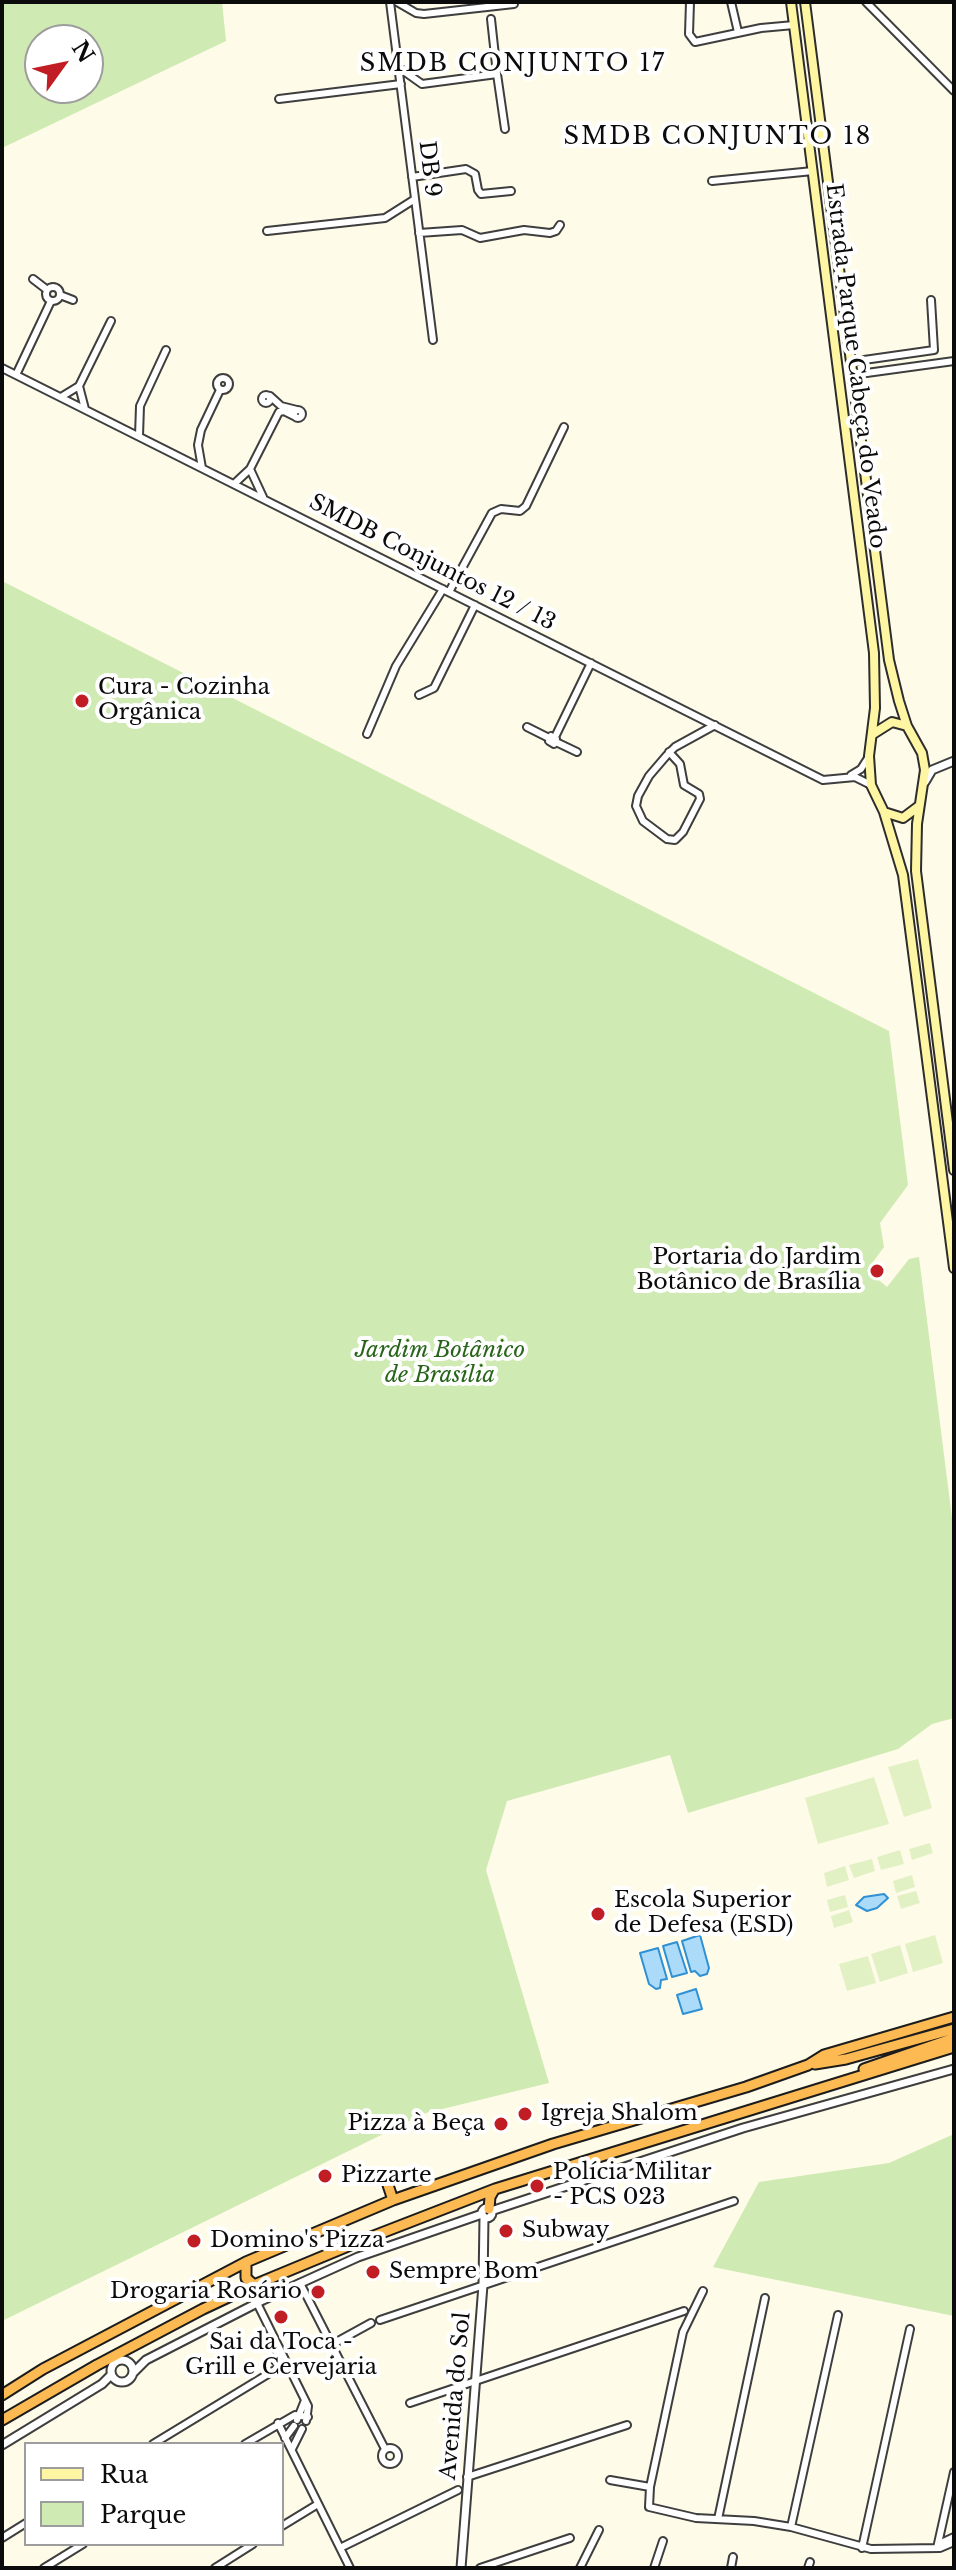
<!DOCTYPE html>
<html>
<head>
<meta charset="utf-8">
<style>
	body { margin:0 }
	#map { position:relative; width:956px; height:2570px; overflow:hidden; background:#fffbe9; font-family:"Libre Baskerville",serif }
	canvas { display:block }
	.frame { position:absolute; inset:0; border:4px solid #0b0b0b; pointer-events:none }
	.legend { position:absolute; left:24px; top:2442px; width:260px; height:104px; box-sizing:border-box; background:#fff; border:2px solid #9d9d9d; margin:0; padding:10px 14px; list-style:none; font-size:24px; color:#0b0b0b }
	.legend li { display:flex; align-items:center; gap:16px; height:40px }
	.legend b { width:40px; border:2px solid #9d9d9d }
	.north { position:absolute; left:24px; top:24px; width:80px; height:80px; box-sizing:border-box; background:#fff; border:2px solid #9d9d9d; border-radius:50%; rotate:57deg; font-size:22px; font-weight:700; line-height:32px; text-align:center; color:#0b0b0b }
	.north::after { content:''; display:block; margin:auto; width:28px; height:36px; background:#c01e24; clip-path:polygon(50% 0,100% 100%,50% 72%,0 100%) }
</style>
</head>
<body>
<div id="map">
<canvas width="956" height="2570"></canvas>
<div class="frame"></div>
<ul class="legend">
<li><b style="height:10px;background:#fff6a4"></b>Rua</li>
<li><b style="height:22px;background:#cfeab2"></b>Parque</li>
</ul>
<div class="north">N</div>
</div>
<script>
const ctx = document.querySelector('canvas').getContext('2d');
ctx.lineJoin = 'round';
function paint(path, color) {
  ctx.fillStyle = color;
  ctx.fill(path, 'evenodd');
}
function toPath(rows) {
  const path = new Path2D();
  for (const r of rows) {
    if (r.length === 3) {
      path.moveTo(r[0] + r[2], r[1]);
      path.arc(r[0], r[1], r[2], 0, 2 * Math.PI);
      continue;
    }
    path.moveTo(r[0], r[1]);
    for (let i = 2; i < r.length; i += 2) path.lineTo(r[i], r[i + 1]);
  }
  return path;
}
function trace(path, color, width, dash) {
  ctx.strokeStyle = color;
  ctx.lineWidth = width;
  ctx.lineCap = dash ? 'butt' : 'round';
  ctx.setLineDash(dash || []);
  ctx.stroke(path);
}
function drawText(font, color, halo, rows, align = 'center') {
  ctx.font = font + ' "Libre Baskerville",serif';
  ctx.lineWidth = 8;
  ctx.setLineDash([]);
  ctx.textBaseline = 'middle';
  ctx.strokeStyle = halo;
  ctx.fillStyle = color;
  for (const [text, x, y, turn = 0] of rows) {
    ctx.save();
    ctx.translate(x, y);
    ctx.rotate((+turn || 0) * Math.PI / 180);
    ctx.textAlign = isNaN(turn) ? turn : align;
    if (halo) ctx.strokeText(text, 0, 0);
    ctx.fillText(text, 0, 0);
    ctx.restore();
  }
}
const green = toPath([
	[2,2,222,2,226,41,2,148],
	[40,40,88,40,88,88,40,88],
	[2,581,889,1031,908,1185,880,1223,884,1247,867,1270,887,1287,909,1259,919,1257,954,1534,954,1718,932,1724,898,1749,688,1813,670,1755,507,1801,486,1870,549,2083,426,2113,2,2321],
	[954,2134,954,2316,713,2267,759,2182,889,2163]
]);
const pitch = toPath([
	[918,1759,932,1808,904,1817,888,1767],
	[874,1777,889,1824,818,1844,805,1798],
	[930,1843,933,1853,912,1860,909,1849],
	[900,1850,904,1864,881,1870,877,1857],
	[872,1859,875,1871,854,1878,849,1865],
	[845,1866,849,1880,827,1887,824,1873],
	[912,1875,915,1887,896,1893,893,1881],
	[916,1891,920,1903,901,1909,897,1896],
	[845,1895,848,1907,830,1912,827,1900],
	[849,1910,853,1922,834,1928,831,1916],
	[935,1935,943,1963,913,1972,905,1944],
	[900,1945,908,1973,880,1982,871,1954],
	[868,1956,876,1983,847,1991,839,1964]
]);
const water = toPath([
	[884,1894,888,1898,877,1908,867,1911,856,1905,864,1897,884,1894],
	[700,1935,709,1968,707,1974,700,1976,695,1971,691,1972,682,1941,700,1935],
	[677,1942,687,1973,672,1977,663,1946,677,1942],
	[658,1948,667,1979,661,1980,660,1988,656,1989,649,1984,640,1953,658,1948],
	[696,1989,702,2009,683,2014,677,1995,696,1989]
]);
const minor = toPath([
	[390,2,433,340],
	[397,2,416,13,424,14,514,4],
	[690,2,689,34,695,42,761,28,794,25],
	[731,2,738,32],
	[866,2,954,91],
	[398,67,422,84,497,74,491,19],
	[497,74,505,129],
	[279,99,401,84],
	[412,177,466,169,475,174,478,190,481,194,511,191],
	[712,181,813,171],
	[267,231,385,218,415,199],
	[419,233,462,230,480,238,524,230,550,233,556,231,560,225],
	[33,279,46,289],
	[53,294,7],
	[60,295,73,300],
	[850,362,934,350,931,300],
	[2,368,823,780,855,777,871,785],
	[16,375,51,301],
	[852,375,954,361],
	[223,384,6],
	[79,386,85,409],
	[266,399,4],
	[270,396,281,406,297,410],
	[61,397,79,386,111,321],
	[298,414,4],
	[139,436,140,406,166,350],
	[202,468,198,445,201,430,220,390],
	[234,484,250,469],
	[263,497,250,469,279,412,284,411,294,416],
	[449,592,492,513,501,509,520,511,526,506,564,427],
	[419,695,434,688,475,605],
	[527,727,549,738],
	[367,734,396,666,443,589],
	[551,736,556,739,554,744,549,741,551,736],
	[555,737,591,663],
	[556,742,577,752],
	[669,752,680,764,684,785,699,794,700,799,683,832,675,840,667,839,643,821,636,806,638,796,649,776,667,755,675,747,715,725],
	[851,775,861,769,868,758],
	[300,2283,385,2449],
	[703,2291,683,2332,650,2487,649,2507,696,2518,754,2521,791,2527,871,2549,940,2548,954,2542],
	[257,2303,308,2406,306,2421],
	[380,2320,734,2201],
	[331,2345,371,2323],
	[275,2361,279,2348],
	[410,2403,684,2311],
	[297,2420,305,2400],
	[278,2423,350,2568],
	[285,2438,294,2426],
	[153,2444,278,2368],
	[245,2444,295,2415,308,2417],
	[390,2456,8],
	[292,2449,302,2429],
	[467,2477,627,2425],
	[610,2480,650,2487],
	[718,2519,765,2298],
	[282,2526,318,2504],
	[791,2527,838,2315],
	[2,2538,26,2523],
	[939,2544,954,2537],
	[340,2548,458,2490],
	[862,2548,910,2329],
	[937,2548,954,2472],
	[44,2568,83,2544],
	[215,2568,253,2544],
	[480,2568,570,2538],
	[580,2568,599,2530],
	[654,2568,663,2541],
	[731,2568,733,2557],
	[808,2568,810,2562]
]);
const tertiary = toPath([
	[925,782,932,770,954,761],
	[487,2213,5],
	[491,2211,743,2128,954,2069],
	[122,2371,11],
	[133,2373,146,2360,263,2300,358,2257,482,2214],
	[2,2445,102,2384,111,2375],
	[461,2568,483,2285,484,2217]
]);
const secondary = toPath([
	[791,2,874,653,875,708,869,756,871,785,884,812,903,875,954,1268],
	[805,2,889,660,899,701,907,726,922,753,925,770,917,824,916,871,954,1170],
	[873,734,892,722,907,726],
	[884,812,903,818,919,806]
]);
const trunk = toPath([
	[815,2064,846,2059,954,2029],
	[864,2069,954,2038],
	[386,2179,393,2200],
	[489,2209,490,2197,494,2190],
	[246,2262,246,2278,254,2285],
	[2,2395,43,2369,246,2262,393,2200,553,2144,746,2087,808,2065,824,2055,954,2017],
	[2,2420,97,2365,203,2309,254,2285,353,2244,495,2189,954,2047]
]);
const markers = [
	[82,701,8,"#c01e24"],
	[877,1271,8,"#c01e24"],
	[598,1914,8,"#c01e24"],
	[525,2114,8,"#c01e24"],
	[501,2124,8,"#c01e24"],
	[325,2176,8,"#c01e24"],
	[537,2186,8,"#c01e24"],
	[506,2231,8,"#c01e24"],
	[194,2241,8,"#c01e24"],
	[373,2272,8,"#c01e24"],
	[318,2292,8,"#c01e24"],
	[281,2317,8,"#c01e24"]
];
const streetNames = [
	["DB 9",429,169,83],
	["Estrada Parque Cabeça do Veado",855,366,83],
	["SMDB Conjuntos 12 / 13",432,563,27],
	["Avenida do Sol",456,2396,-85]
];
const poiNames = [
	["Cura - Cozinha",98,688],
	["Orgânica",98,713],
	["Portaria do Jardim",861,1258,"right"],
	["Botânico de Brasília",861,1283,"right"],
	["Escola Superior",614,1901],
	["de Defesa (ESD)",614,1926],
	["Igreja Shalom",541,2114],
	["Pizza à Beça",485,2124,"right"],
	["Polícia Militar",553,2173],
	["- PCS 023",553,2198],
	["Pizzarte",341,2176],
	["Subway",522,2231],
	["Domino's Pizza",210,2241],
	["Sempre Bom",389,2272],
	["Drogaria Rosário",302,2292,"right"],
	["Sai da Toca -",281,2343,"center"],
	["Grill e Cervejaria",281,2368,"center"]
];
const parkNames = [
	["Jardim Botânico",440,1351],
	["de Brasília",440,1376]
];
const neighbourhoodNames = [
	["SMDB CONJUNTO 17",513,64],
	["SMDB CONJUNTO 18",718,137]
];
paint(green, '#cfeab2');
paint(pitch, '#e1f1c4');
paint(water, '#acdbf9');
trace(water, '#2f90d3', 2);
trace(minor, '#3e3e3e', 10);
trace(tertiary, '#3e3e3e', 11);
trace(secondary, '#2d2d2d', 12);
trace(trunk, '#1c1c1c', 13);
trace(minor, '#fff', 6);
trace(tertiary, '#fff', 7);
trace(secondary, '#fff6a4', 8);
trace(trunk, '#fdba52', 9);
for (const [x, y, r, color] of markers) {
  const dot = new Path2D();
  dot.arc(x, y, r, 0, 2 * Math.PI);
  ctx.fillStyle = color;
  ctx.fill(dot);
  trace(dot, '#fff', 3);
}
drawText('22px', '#0b0b0b', '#fff', streetNames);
drawText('22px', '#0b0b0b', '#fff', poiNames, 'left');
drawText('italic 22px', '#28651a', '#fff', parkNames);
ctx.letterSpacing = '2px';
drawText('24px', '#0b0b0b', '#fff', neighbourhoodNames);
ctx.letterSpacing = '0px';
</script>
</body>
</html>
